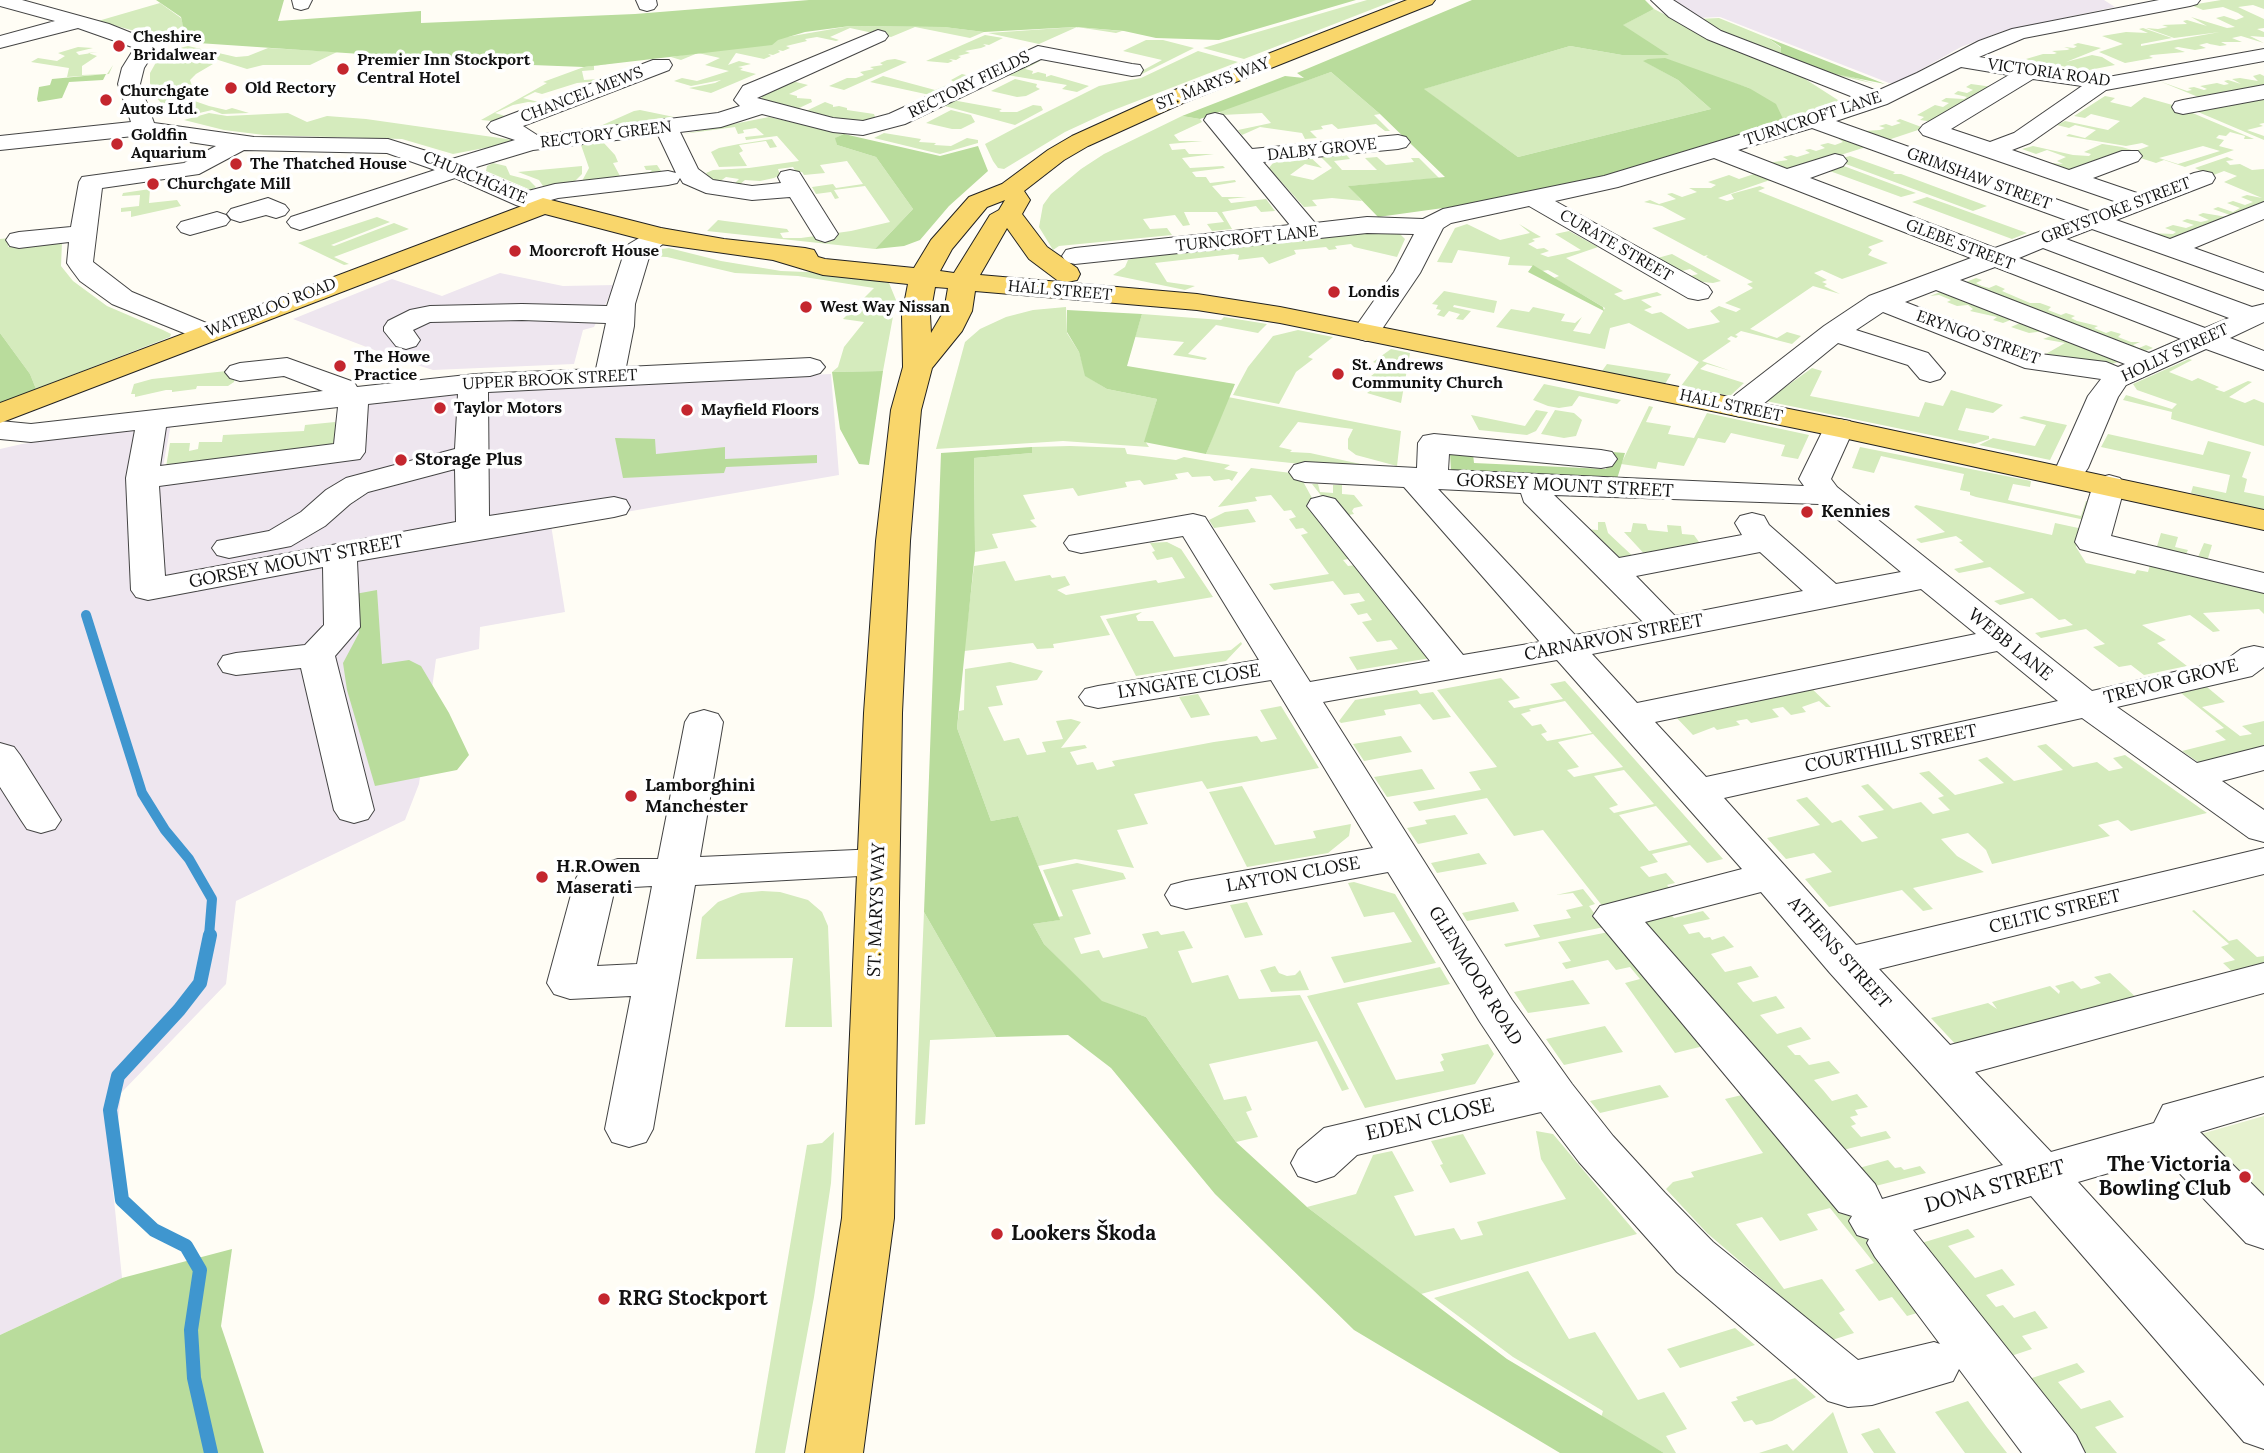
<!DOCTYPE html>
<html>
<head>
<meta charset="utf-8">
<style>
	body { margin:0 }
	canvas { display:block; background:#fffdf5 }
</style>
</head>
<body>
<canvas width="2264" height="1453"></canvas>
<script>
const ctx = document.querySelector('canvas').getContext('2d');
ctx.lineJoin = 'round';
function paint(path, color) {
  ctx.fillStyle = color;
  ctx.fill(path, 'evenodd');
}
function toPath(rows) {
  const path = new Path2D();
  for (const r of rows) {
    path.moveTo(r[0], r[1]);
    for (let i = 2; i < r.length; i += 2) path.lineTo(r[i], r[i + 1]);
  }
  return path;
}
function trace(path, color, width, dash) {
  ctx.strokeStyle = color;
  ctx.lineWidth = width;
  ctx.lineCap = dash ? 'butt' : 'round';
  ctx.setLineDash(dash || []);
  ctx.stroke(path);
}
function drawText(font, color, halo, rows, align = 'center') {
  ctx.font = font + ' Lora,serif';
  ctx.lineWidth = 7;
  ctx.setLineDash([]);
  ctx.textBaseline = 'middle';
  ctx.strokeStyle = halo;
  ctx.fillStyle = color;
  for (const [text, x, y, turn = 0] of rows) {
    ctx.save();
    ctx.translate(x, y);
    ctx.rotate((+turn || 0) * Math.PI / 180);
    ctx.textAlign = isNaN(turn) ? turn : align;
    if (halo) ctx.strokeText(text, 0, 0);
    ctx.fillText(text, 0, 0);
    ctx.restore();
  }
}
const industrial = toPath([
	[1675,0,2104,0,2115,7,2003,31,1961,47,1897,83,1889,83,1720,17,1696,18],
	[500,273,563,286,615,285,594,327,583,330,574,364,433,370,398,359,293,319,392,279,442,296],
	[831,374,839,475,551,525,565,612,480,627,479,649,436,659,419,784,405,820,236,901,226,984,121,1093,112,1180,122,1278,0,1335,0,449,22,444,171,424,162,472,354,453,358,402,446,393]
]);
const green = toPath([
	[1367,0,1396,0,1244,59,1203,48],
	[2221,0,2264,0,2264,9,2253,5,2238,7,2264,19,2264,28,2257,29,2264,32,2264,37,2250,36,2264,43,2241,36,2232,38,2242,42,2221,42,2227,45,2220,46,2210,44,2215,46,2207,43,2199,45,2206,48,2195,50,2178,47,2174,48,2185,52,2152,55,2149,56,2153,58,2125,63,2099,52,2123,44,2102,36,2126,32,2148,33,2139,29,2143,28,2172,38,2141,44,2141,46,2220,32,2174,38,2146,28,2158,29,2168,27,2162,25,2187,24,2183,21,2187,20,2207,26,2191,17,2227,28,2235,27,2216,18,2224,16,2236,20,2244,17,2238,13,2223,7,2203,10,2191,5],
	[160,3,181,18,184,27,153,36,98,21],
	[1654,9,1728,47,1802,77,1841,102,1839,106,1785,123,1749,88,1711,76,1644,61,1678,80,1711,109,1518,157,1423,89,1570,46,1622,55,1667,55,1622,25],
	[1719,18,1768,38,1800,62,1876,84,1818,71,1733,38,1699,19],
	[850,26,944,27,984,32,970,38,915,27,891,37,850,28,830,37,839,40,836,41,817,37,805,39,807,41,786,46,790,48,783,51,778,50,780,52,773,55,768,54,771,56,764,59,736,53,728,65,739,61,751,64,738,67,743,68,740,70,756,74,711,93,689,88,715,83,721,80,691,86,674,81,682,78,697,81,729,71,705,65,720,58,698,53,681,60,671,57],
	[1076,27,1122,31,1116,33,1077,27,1039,44,988,33],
	[985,35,1003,38,989,45,983,44,986,46,981,48,965,51,970,53,958,56,961,57,956,60,949,59,953,61,948,63,926,61],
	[1146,40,1163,40,1194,48,1138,76,1124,73,1136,74,1162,60,1123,51],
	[2078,43,2101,48,2066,62,2092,55,2102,57,2115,65,2084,71,2062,66,2047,70,2061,64,2042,69,2015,62,2027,63,2031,61,2026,59,2043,54,2054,54,2057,53,2052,51,2067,50,2070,49,2064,47,2074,48,2077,46,2073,45],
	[188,46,236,57,248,56,268,48,337,52,310,65,263,65,247,69,180,48],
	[78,47,93,48,76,52,79,55,98,52,88,53,97,56,82,66,82,75,107,74,113,65,109,74,67,77,69,68,31,62,38,58,57,61,65,56,58,53],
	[172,51,213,64,196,74,190,80,192,86,188,88,183,97,209,106,226,110,232,108,249,113,222,114,212,110,191,115,185,112,175,114,163,105,153,94,150,83,150,73,159,57],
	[1198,51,1238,62,1106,113,1065,132,1004,169,998,168,993,161,985,144,1017,127,1099,86,1141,78],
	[895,59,907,62,844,90,829,86,847,78,856,78,864,75,860,72,874,69,870,67,883,65,880,63,887,60],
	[1035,60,1040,61,1025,69,1033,71,1032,74,1038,72,1046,74,1046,77,1051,75,1089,86,1077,92,1062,89,1067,85,1007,75],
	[620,62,594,66,594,70,582,71,584,80,597,79,598,81,577,83,542,94,535,92,523,98,542,103,528,102,513,105,495,113,505,116,492,121,481,120,547,83,543,82,584,67],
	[1331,72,1380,114,1374,115,1390,131,1385,131,1376,124,1338,129,1332,124,1321,126,1323,129,1310,131,1317,138,1305,139,1302,133,1260,127,1242,135,1238,130,1271,123,1262,113,1222,115,1219,111],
	[962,74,970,76,930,95,870,82,883,76,935,90,954,82,951,80],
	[2260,74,2264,76,2264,90,2208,101,2159,81,2187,91,2192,90,2188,88,2194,87,2204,90,2207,89,2200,86,2217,83,2224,85,2229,84,2224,81,2228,80,2241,84,2232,79,2240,78,2258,81,2253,76],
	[1015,79,1037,84,1036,87,1040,89,1026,96,1017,97,991,91],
	[792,81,808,85,789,94,797,96,797,98,811,99,812,102,797,109,762,100,762,96],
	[1971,84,2000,88,1940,123,1920,120,1924,117,1917,115,1935,105,1943,107,1949,103,1941,101,1946,98,1964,99,1967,97,1954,94,1958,91,1967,93,1973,90,1966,87],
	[2264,94,2264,123,2259,124,2263,126,2247,130,2264,136,2264,140,2191,109],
	[2105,96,2115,98,2110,102,2131,107,2144,97,2176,106,2254,139,2244,139,2245,136,2230,132,2226,136,2219,135,2216,138,2224,140,2219,146,2234,150,2185,167,2164,160,2156,163,2128,154,2068,175,2042,166,2051,163,2063,164,2057,161,2066,157,2047,150,2036,154,2022,149,2033,146,2073,155,2089,156,2091,154,2084,152,2102,144,2077,140,2122,147,2135,151,2149,146,2142,143,2126,146,2066,136,2069,134,2085,138,2096,130,2075,125,2069,128,2057,125,2065,121,2108,130,2120,121,2091,114,2085,118,2074,116],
	[2203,146,2220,151,2178,164,2159,158],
	[952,100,1002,109,999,111,1001,112,1017,112,1033,105,1041,106,1043,110,1015,125,941,105],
	[825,102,833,105,833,107,839,106,847,108,847,110,874,114,875,117,863,123,852,122,806,111],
	[640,110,674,117,598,127,634,111],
	[951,110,971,115,975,122,961,129,952,129,926,123],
	[209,113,227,116,288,113,307,122,327,116,366,119,521,141,453,154,402,139,264,135,224,130,184,120],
	[1182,116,1200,119,1202,122,1174,135,1179,141,1203,141,1169,144,1172,150,1185,149,1189,154,1214,154,1182,158,1190,168,1223,166,1225,168,1192,172,1196,177,1206,177,1210,183,1235,180,1236,182,1212,186,1222,197,1247,197,1228,199,1231,203,1266,199,1275,211,1261,212,1256,206,1222,212,1232,229,1212,231,1207,224,1224,222,1217,212,1184,212,1190,225,1183,226,1175,215,1143,219,1150,229,1167,228,1172,235,1059,246,1053,250,1039,227,1043,205,1051,194,1081,169,1104,154],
	[769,117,844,134,836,138,837,145,876,157,913,209,875,249,707,231,718,220,725,221,787,229,789,232,780,233,783,238,801,238,851,231,890,222,865,186,834,190,839,198,835,199,831,192,816,194,812,187,833,184,836,188,863,184,847,161,820,165,825,173,804,175,802,172,796,172,793,167,778,169,780,175,774,178,760,181,745,180,739,185,733,185,739,179,726,177,719,182,710,179,706,173,713,170,749,168,799,161,777,136,746,140,745,137,764,135,756,128,743,130,744,133,738,134,735,127,683,134],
	[1900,119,1924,128,1888,140,1864,131,1880,130,1885,128,1879,126,1886,124,1892,126,1901,123,1896,121],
	[884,133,921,139,919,142,936,143,934,145,951,146,967,138,978,140,978,143,940,154,874,138],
	[1842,138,1866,147,1790,171,1767,163,1788,160,1783,157,1791,155,1797,157,1810,153,1805,150,1810,149,1816,151,1825,148,1820,145,1828,143,1835,145,1843,142,1839,139],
	[772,139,777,147,770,148,766,141,739,145,743,151,739,153,747,166,719,167,711,152,719,148,739,144],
	[603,142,615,155,618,162,613,163,620,176,650,172,652,170,646,170,644,166,657,165,663,174,582,181,589,168,581,145],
	[1343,151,1350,159,1334,161,1342,170,1377,170,1365,158,1377,157,1386,165,1414,162,1411,158,1419,158,1439,178,1349,186,1362,201,1332,198,1312,200,1317,206,1304,207,1269,168,1276,159,1308,155,1322,168,1305,164,1290,175,1313,180,1332,168,1318,154],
	[1850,156,1895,172,1893,174,1901,174,1987,206,1973,211,1835,160],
	[2227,157,2234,160,2226,161,2230,165,2240,164,2252,170,2264,169,2264,208,2177,242,2150,233,2173,234,2176,232,2165,228,2173,225,2186,228,2194,225,2182,221,2187,219,2201,222,2209,220,2198,215,2203,213,2227,217,2230,215,2213,209,2218,207,2233,212,2240,208,2227,203,2233,201,2245,205,2253,202,2241,197,2247,195,2262,198,2224,182,2237,176,2224,171,2211,176,2195,168],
	[493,163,506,166,510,175,529,180,536,187,531,190,486,171,487,166],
	[1841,165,1916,193,1901,197,1827,170],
	[582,166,582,174,575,181,543,186,539,180,518,172],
	[1754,174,1770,180,1718,198,1727,201,1734,199,1731,194,1760,186,1765,188,1758,191,1884,241,1868,247,1872,250,1868,255,1888,263,1842,279,1822,270,1814,273,1827,280,1822,282,1827,284,1824,286,1840,294,1813,286,1750,329,1777,338,1787,332,1801,336,1792,344,1741,331,1735,335,1738,336,1736,338,1731,336,1727,339,1731,341,1702,361,1731,371,1707,364,1700,369,1744,383,1730,396,1681,386,1699,362,1629,323,1610,328,1605,349,1496,327,1511,309,1529,312,1533,307,1565,314,1561,321,1575,323,1582,317,1573,331,1590,334,1605,308,1554,278,1559,276,1548,270,1542,271,1533,266,1508,265,1510,257,1458,250,1452,263,1437,262,1455,228,1467,224,1500,240,1530,233,1519,224,1541,237,1532,239,1535,241,1528,244,1537,249,1544,248,1549,251,1540,254,1548,257,1581,250,1555,234,1569,231,1598,247,1566,258,1623,291,1614,294,1624,300,1657,292,1662,295,1641,300,1652,307,1644,310,1652,314,1661,312,1688,329,1713,324,1720,322,1710,311,1719,306,1736,312,1741,309,1725,303,1753,288,1747,284,1753,282,1706,257,1708,255,1704,256,1652,228,1686,219,1662,206,1644,202,1650,200,1659,204,1676,199,1667,194,1672,193,1682,197,1697,192,1689,188,1711,188,1716,185,1708,182,1729,175,1739,179],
	[150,189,149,203,177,200,181,206,131,217,131,211,121,212,121,208,139,206,140,195,122,196,123,193],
	[1927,197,1947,204,2027,233,2012,239,1912,202],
	[377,217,390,222,331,245,334,246,394,223,409,229,334,257,349,264,344,265,298,243],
	[1378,232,1400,234,1405,239,1397,257,1354,247,1351,244,1335,246,1337,249,1329,250,1326,247,1294,250,1296,254,1269,264,1263,257,1238,260,1239,255,1234,254,1155,263,1167,282,1195,286,1185,290,1113,275,1125,267,1128,260,1140,257],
	[10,238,8,247,51,241,62,242,61,266,73,281,107,306,163,330,171,334,170,337,36,389,30,374,0,333,0,239],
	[669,248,721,261,781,271,832,273,889,283,896,300,883,371,832,372,838,367,844,347,864,322,843,319,874,288,798,276,735,273,667,257,644,256,653,250],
	[1672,254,1721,281,1713,283,1693,281,1687,277,1698,274,1690,269,1678,272,1654,259],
	[1976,278,1982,280,1976,283,1982,286,1989,288,1996,285,2005,289,2002,291,2030,303,2040,303,2051,307,2048,310,2061,315,2066,313,2075,316,2071,318,2077,321,2098,326,2094,328,2106,333,2111,331,2121,334,2118,337,2131,342,2140,342,2133,345,2139,348,2146,345,2153,348,2135,355,1956,286],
	[1950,288,2130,358,2112,364,2075,362,2044,355,2065,343,2043,339,2054,335,2045,331,2029,333,2011,327,2020,323,2013,319,2003,323,1993,320,1997,317,1970,311,1973,309,1968,305,1957,306,1947,302,1951,300,1939,295,1930,296],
	[1444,291,1497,301,1494,313,1454,305,1453,307,1471,311,1463,320,1456,319,1460,314,1449,311,1444,317,1437,315,1441,310,1436,309,1438,305,1432,304],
	[1066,307,1067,333,1079,352,1086,376,1107,389,1157,399,1145,441,1149,447,1063,441,936,449,965,342,980,329,1006,317,1033,310],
	[1142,314,1221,320,1224,317,1267,324,1258,333,1216,325,1188,354,1207,358,1205,360,1173,355,1184,342,1135,337],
	[1298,330,1333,337,1308,357,1313,359,1296,372,1279,404,1233,395,1248,367,1273,336],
	[1391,349,1410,353,1401,403,1367,393,1383,380,1371,376,1384,366,1373,362],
	[2189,359,2192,360,2169,372,2192,381,2198,378,2219,387,2215,389,2224,392,2248,381,2252,382,2229,397,2245,403,2254,399,2264,403,2264,446,2171,419,2172,412,2123,400,2126,395,2172,409,2177,404,2137,390,2133,384],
	[1607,364,1671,374,1665,384,1602,371],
	[1812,368,1822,371,1810,396,1919,417,1925,402,1943,406,1951,390,2003,405,1993,413,1966,408,1958,430,1989,436,1989,439,1974,444,1766,401],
	[236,370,234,382,228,386,197,386,196,389,172,392,172,390,166,390,135,397,135,394,131,394,134,384,152,379],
	[1544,384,1621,400,1617,404,1579,396,1572,406,1559,408,1548,406,1533,400],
	[1228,397,1401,431,1397,466,1356,455,1348,449,1348,439,1353,429,1298,422,1279,447,1292,450,1290,452,1310,453,1397,472,1396,474,1206,454],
	[1649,406,1653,407,1646,422,1671,426,1668,434,1694,438,1707,413,1809,435,1798,459,1781,456,1785,445,1731,433,1725,443,1698,438,1684,466,1658,462,1656,469,1621,464],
	[1536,410,1548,412,1536,431,1527,435,1479,430,1471,415,1525,426],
	[1555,410,1574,413,1582,420,1576,436,1564,438,1541,434],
	[2024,416,2067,425,2050,460,1979,445,1993,438,2035,446,2046,425,2019,418],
	[335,422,335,428,346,427,345,450,166,467,170,443,190,443,189,451,198,449,199,442,222,442,223,435,304,431,305,425],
	[2108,434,2203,455,2208,441,2251,452,2242,477,2247,479,2244,492,2264,496,2264,510,2191,493,2193,486,2226,493,2230,475,2101,447],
	[1070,446,1125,448,1127,454,1176,460,1184,457,1230,465,1224,469,1238,472,1232,481,1229,479,1214,481,1210,476,1192,477,1188,472,1175,474,1178,479,1144,485,1140,480,1125,482,1127,487,1078,496,1073,488,1023,495,1035,519,1030,520,1037,527,992,534,998,548,975,552,974,458,1032,453,1032,447],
	[1860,447,2031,481,2030,487,2013,484,2008,500,2081,516,2086,501,2091,502,2085,520,1976,497,1970,495,1970,492,1960,490,1964,474,1881,456,1874,473,1852,468],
	[1251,468,1299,474,1312,498,1358,557,1343,560,1348,566,1364,564,1437,657,1357,670,1349,657,1398,649,1391,640,1377,642,1362,622,1372,620,1367,613,1358,615,1350,604,1365,601,1359,593,1344,595,1333,581,1274,590,1269,584,1329,574,1301,535,1308,533,1303,528,1296,529,1289,519,1296,517,1291,510,1284,511,1271,495,1255,497,1257,501,1218,507],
	[1312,484,1318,484,1320,492,1333,493,1333,485,1342,485,1342,494,1354,495,1363,506,1354,508,1352,511,1354,514,1338,517],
	[1916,505,2052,535,2055,523,2083,529,2076,547,2086,563,2135,574,2137,570,2148,572,2151,561,2264,587,2264,614,2259,609,2203,613,2220,631,2213,632,2190,615,2142,625,2166,640,2157,643,2187,666,2144,675,2131,665,2119,667,2093,647,2105,644,2086,629,2041,638,2035,633,2073,625,2065,619,2059,620,2032,598,2000,605,1994,601,2025,593,1990,567,1959,573,1954,569,1984,562,1959,542,1963,541,1956,536,1921,543,1916,539,1945,532,1914,507],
	[1248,509,1256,522,1214,528,1209,520,1225,512],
	[1598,522,1605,522,1608,533,1638,561,1614,566,1583,529,1598,530],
	[1633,523,1646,524,1648,530,1668,532,1667,525,1681,526,1682,534,1694,535,1704,549,1649,559,1624,532,1631,532],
	[2161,533,2178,537,2175,547,2188,550,2186,554,2198,557,2204,543,2212,545,2206,565,2155,553],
	[1167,542,1181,549,1213,597,1100,616,1110,635,1053,644,1054,648,1037,649,1033,643,964,651,974,566,1005,561,1015,581,1050,575,1052,578,1065,576,1070,585,1057,590,1066,595,1156,580,1158,583,1185,578,1172,557,1157,560,1152,552,1155,551,1150,543],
	[1142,612,1136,616,1138,621,1153,621,1174,657,1231,650,1241,642,1242,644,1226,661,1136,676,1106,619],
	[1010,662,1043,671,1037,680,996,686,1003,705,988,707,1004,741,1019,738,1027,755,1046,752,1042,742,1063,739,1056,721,1071,719,1081,722,1061,748,1085,745,1087,748,1070,752,1077,765,1093,762,1097,770,1115,766,1112,761,1214,742,1257,736,1261,742,1277,739,1260,710,1281,706,1319,768,1207,789,1202,781,1134,794,1148,824,1117,830,1134,868,1075,859,1038,866,1018,816,991,821,957,728,959,711,964,710,965,669],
	[1501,678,1520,698,1508,701,1514,708,1563,699,1550,684,1565,681,1723,859,1707,863,1690,845,1652,854,1658,862,1640,867,1649,877,1666,873,1675,883,1667,885,1675,894,1607,912,1543,830,1514,836,1487,798,1419,811,1413,802,1481,790,1469,772,1497,767,1437,690],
	[1565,701,1592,733,1547,741,1541,734,1547,732,1541,724,1532,726,1521,714,1531,711,1529,709],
	[1593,734,1623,767,1574,777,1567,770,1579,767,1558,742],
	[1624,770,1654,804,1614,813,1609,808,1618,805,1594,776],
	[1656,806,1688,842,1649,851,1619,815],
	[1807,684,1831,707,1826,707,1819,701,1802,707,1806,712,1791,715,1783,707,1772,709,1779,717,1751,723,1747,719,1741,720,1736,721,1740,725,1717,730,1714,727,1693,735,1672,713],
	[2207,687,2225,702,2202,707,2240,736,2252,734,2242,726,2264,721,2264,753,2204,766,2182,751,2226,740,2215,731,2224,728,2181,693],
	[1417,690,1420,694,1433,692,1451,717,1433,720,1420,704,1384,710,1386,715,1341,723,1339,721,1355,700],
	[1198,694,1210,715,1191,718,1179,697],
	[1401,736,1412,752,1364,761,1353,744],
	[2046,744,2073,767,2097,762,2109,771,2123,768,2113,758,2125,755,2207,813,2131,831,2118,820,2098,825,2110,836,1992,864,1986,850,1968,833,1941,839,1957,856,1984,872,1913,888,1933,909,1923,911,1902,890,1829,907,1805,879,1832,872,1814,853,1786,859,1767,838,1820,825,1796,800,1807,797,1832,823,1841,820,1862,842,1878,838,1858,816,1884,810,1861,786,1868,784,1893,809,1921,802,1933,814,1950,810,1938,798,1944,796,1919,773,1929,771,1955,795,2004,783,1978,760,1987,757,2014,781,2063,770,2037,746],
	[1422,769,1435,789,1387,797,1374,777],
	[1242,786,1275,845,1316,838,1313,831,1351,824,1349,836,1328,853,1247,867,1209,792],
	[1455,815,1468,834,1418,844,1407,828,1427,824,1425,820],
	[1479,853,1487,864,1437,873,1431,863],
	[1077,863,1123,873,1126,879,1072,890,1091,934,1074,938,1081,954,1099,950,1103,958,1148,948,1142,934,1158,931,1161,935,1184,931,1193,948,1178,951,1192,983,1228,975,1239,999,1300,995,1349,1089,1342,1091,1317,1041,1209,1064,1224,1100,1246,1096,1252,1110,1246,1112,1258,1137,1236,1142,1146,1017,1102,1002,1044,944,1033,924,1059,920,1058,917,1063,916,1043,870],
	[1354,882,1395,894,1436,963,1344,983,1331,957,1412,942,1394,912,1364,917,1348,883],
	[1583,889,1595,904,1589,906,1604,927,1506,947,1504,944,1540,937,1533,925,1571,918,1566,910,1583,906,1573,893,1556,895],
	[762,891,780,892,808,900,822,912,828,926,832,1027,785,1027,793,958,696,959,702,917,718,902,741,893],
	[1247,902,1256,921,1263,935,1245,938,1230,905],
	[1514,902,1519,911,1467,921,1462,913],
	[1665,908,1674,918,1703,911,1710,919,1683,925,1689,934,1699,932,1704,938,1710,937,1712,940,1724,936,1734,947,1711,954,1725,972,1751,966,1759,977,1737,983,1744,992,1753,1002,1776,996,1785,1008,1760,1015,1777,1034,1801,1027,1811,1039,1787,1046,1795,1055,1800,1055,1809,1065,1829,1061,1840,1073,1814,1080,1823,1090,1832,1101,1857,1094,1868,1107,1855,1110,1858,1115,1850,1117,1856,1124,1851,1126,1861,1137,1886,1131,1891,1138,1831,1153,1634,917],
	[2194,910,2229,941,2237,939,2257,957,2264,956,2264,970,2238,977,2223,963,2235,960,2221,947,2229,944,2192,911],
	[924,912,996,1037,930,1040,925,1124,915,1125],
	[1619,930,1716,1043,1675,1053,1625,983,1640,979,1630,967,1616,970,1608,960,1566,969,1562,963,1571,961,1558,942],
	[1275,966,1279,973,1287,976,1295,975,1300,970,1309,990,1271,992,1260,970],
	[1440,967,1450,984,1357,1003,1396,1080,1444,1071,1440,1062,1444,1060,1441,1054,1488,1044,1494,1054,1475,1084,1365,1108,1307,996],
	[2110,973,2141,1002,1959,1048,1931,1018,1988,1003,1997,1009,1992,1002,2050,986,2059,994,2060,991,2055,986,2073,981,2081,989,2092,986,2101,983,2094,977],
	[1573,980,1590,1004,1528,1013,1514,992],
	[1605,1026,1623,1052,1564,1065,1546,1039],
	[1660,1085,1669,1097,1600,1113,1590,1101],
	[1759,1091,1934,1308,1907,1316,1892,1297,1879,1301,1855,1270,1874,1263,1830,1208,1807,1214,1818,1230,1780,1241,1762,1217,1736,1224,1784,1289,1822,1279,1845,1310,1839,1313,1854,1333,1832,1340,1707,1233,1666,1189,1673,1182,1694,1177,1691,1172,1763,1153,1725,1099],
	[1536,1131,1553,1134,1637,1234,1421,1294,1307,1207,1356,1194,1373,1155,1392,1151,1414,1191,1394,1196,1415,1236,1454,1228,1461,1240,1483,1235,1477,1222,1566,1199,1541,1159],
	[834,1132,831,1183,814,1297,785,1453,755,1453,807,1145,822,1143],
	[1463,1134,1486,1174,1450,1183,1440,1165,1443,1164,1431,1141],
	[1888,1160,1895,1168,1901,1167,1904,1170,1920,1166,1926,1173,1864,1189,1848,1171],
	[1968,1229,1975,1237,1948,1246,1975,1278,2002,1269,2015,1285,1986,1295,1996,1307,2003,1305,2014,1318,2035,1311,2048,1328,2022,1336,2032,1349,1996,1361,1908,1247],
	[1528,1271,1569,1339,1595,1332,1638,1400,1664,1392,1687,1429,1666,1436,1676,1453,1664,1453,1601,1418,1603,1411,1513,1357,1434,1298],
	[1735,1328,1755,1345,1680,1368,1667,1349],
	[2077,1363,2085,1372,2058,1382,2081,1409,2110,1400,2124,1417,2095,1427,2117,1453,2067,1453,2014,1384],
	[1795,1378,1816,1397,1772,1421,1756,1425,1752,1420,1744,1422,1731,1402,1738,1400,1736,1397],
	[1968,1401,1986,1426,2007,1453,1965,1453,1935,1412],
	[1833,1412,1848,1453,1759,1453,1787,1444,1793,1451],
	[1879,1428,1896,1453,1874,1453,1861,1434]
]);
const forest = toPath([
	[156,0,284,0,278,21,421,11,421,23,635,14,809,0,1356,0,1219,40,1156,38,1124,31,1076,27,984,32,944,27,850,26,805,32,778,40,772,45,584,67,402,60,405,57,198,43,186,39,181,17],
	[1472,0,1645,0,1654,9,1623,25,1669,55,1622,55,1570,46,1424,89,1518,157,1711,109,1678,80,1643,61,1648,59,1665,58,1749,88,1776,104,1785,123,1605,176,1472,204,1378,217,1348,186,1445,177,1380,114,1331,72,1200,119,1182,116,1285,76,1304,78,1297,73],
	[1768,38,1885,84,1831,73,1800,62,1781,53,1781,47],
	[106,74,103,80,69,82,62,98,38,102,37,99,39,87,50,85,52,79],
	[844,134,940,156,978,146,988,171,949,206,920,240,904,246,875,249,913,209,876,157,837,145,835,138],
	[1533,265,1603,307,1604,311,1528,272],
	[1067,310,1142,314,1127,366,1235,384,1206,454,1144,442,1157,399,1107,389,1085,376,1079,352,1067,332],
	[0,333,30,374,36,389,0,403],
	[883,371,869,465,859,464,840,429,832,372],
	[615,438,655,439,656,454,725,447,725,459,817,455,817,463,726,467,724,473,623,478],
	[1032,447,1032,453,974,458,975,552,957,728,991,821,1018,816,1060,920,1033,924,1044,944,1102,1001,1146,1017,1236,1142,1307,1207,1507,1359,1664,1453,1560,1453,1354,1330,1215,1194,1111,1068,1068,1035,996,1037,924,912,941,453],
	[1612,452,1625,453,1617,479,1451,471,1450,453,1473,454,1474,463,1606,469],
	[377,590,382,664,409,660,421,666,449,713,469,755,457,770,375,786,347,690,343,663,359,633,355,594],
	[232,1249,221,1326,264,1453,0,1453,0,1335,122,1278]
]);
const pitch = toPath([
	[2264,1116,2264,1216,2187,1138]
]);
const streamFar1 = toPath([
	[86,615,142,793,165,830,189,859,212,899,209,936]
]);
const stream = toPath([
	[210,935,200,983,179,1010,118,1076,110,1110,122,1200,154,1230,186,1246,200,1270,191,1330,194,1378,211,1453]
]);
const minor = toPath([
	[0,0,22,0,109,24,149,40,154,52,144,68,140,84,154,123,254,137,388,139,452,159,515,140,491,132,487,127,491,122,653,60,669,60,672,65,669,70,523,126,537,135,718,113,740,106,734,100,743,86,878,30,885,32,888,36,885,40,757,98,833,118,863,121,889,114,1038,46,1132,64,1140,65,1143,70,1140,75,1132,76,1041,59,905,124,863,135,833,132,762,114,721,127,680,132,698,169,713,180,752,186,781,183,778,177,781,172,790,170,799,172,838,234,834,239,825,242,816,239,790,197,752,200,706,193,683,183,680,178,677,183,668,185,558,198,551,200,556,206,552,211,543,214,516,205,455,178,309,227,300,230,291,227,287,222,291,217,435,170,387,153,244,150,199,174,102,188,93,262,132,292,216,327,220,333,216,339,206,342,112,304,80,281,71,269,67,263,69,242,19,248,10,246,6,240,10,234,19,232,71,227,79,182,82,177,184,163,216,146,143,135,0,150,0,136,131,122,118,84,122,68,132,52,132,47,78,28,0,48,0,36,55,21,0,6,0,0],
	[658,135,676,173,668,171,555,184,528,191,473,168,533,150,658,135],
	[292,0,312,0,308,8,301,10,294,8,292,0],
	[636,0,656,0,657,5,654,9,647,11,640,9,636,0],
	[1651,0,1673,0,1721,31,1877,91,1917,73,1979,41,2012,29,2159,0,2200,0,2197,4,2190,6,2024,38,1979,57,2108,77,2264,49,2264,61,2106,90,2030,143,2012,150,2069,170,2122,151,2138,151,2142,156,2138,161,2093,178,2140,194,2194,173,2203,171,2212,173,2215,178,2212,183,2116,220,2170,239,2264,202,2264,219,2194,248,2264,273,2264,290,2092,229,2066,239,2252,307,2264,304,2264,322,2230,338,2264,351,2264,370,2206,349,2126,385,2118,397,2088,468,2083,475,2072,478,2061,475,2056,468,2088,396,2101,379,2025,368,1883,312,1856,330,1928,353,1945,373,1940,379,1930,382,1920,379,1908,365,1838,343,1751,414,1740,417,1729,414,1725,408,1735,395,1824,326,1869,296,1971,258,1714,158,1618,187,1555,201,1708,286,1712,292,1708,298,1698,300,1688,298,1529,206,1451,223,1443,228,1420,273,1380,332,1376,338,1366,341,1356,338,1352,332,1394,272,1414,234,1367,233,1075,264,1066,262,1062,256,1066,250,1075,248,1290,225,1204,120,1207,115,1215,113,1223,115,1252,149,1398,135,1406,137,1410,142,1406,147,1398,149,1263,162,1315,223,1367,217,1423,219,1443,209,1604,176,1858,99,1707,39,1669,17,1651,0],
	[1961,67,2009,75,1923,125,1919,130,1923,135,2117,202,2092,212,1836,121,1887,104,1961,67],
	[2033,79,2082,86,2014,133,1990,142,1951,129,2033,79],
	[1812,128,2069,221,1995,248,1810,178,1843,166,1847,161,1843,156,1835,154,1787,169,1738,150,1812,128],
	[2043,248,2229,318,2205,328,2019,258,2043,248],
	[1995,267,2181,339,2149,353,1960,280,1995,267],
	[1936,290,2125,364,2118,367,2106,362,2040,354,1905,302,1936,290],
	[2264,85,2264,99,2183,114,2175,112,2172,107,2175,102,2183,100,2264,85],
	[268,198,285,205,289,210,285,215,276,218,266,215,240,222,231,219,227,214,231,209,268,198],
	[217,212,226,215,230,220,226,225,190,235,181,232,177,227,181,222,217,212],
	[660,228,669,231,673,236,650,254,635,304,634,326,626,367,810,358,820,361,825,367,820,373,810,376,488,392,489,516,614,497,626,500,630,507,626,514,614,517,357,561,360,627,335,656,374,810,368,819,354,823,340,819,334,810,301,668,236,675,223,672,218,664,223,656,236,653,305,645,324,625,323,567,148,600,136,597,131,590,126,478,135,430,31,442,0,439,0,421,31,424,323,391,284,376,240,381,230,378,225,372,230,366,240,363,287,358,354,382,357,387,476,374,596,369,606,323,522,320,430,322,413,330,420,340,416,346,406,349,396,346,384,331,384,327,388,321,410,310,430,306,522,304,607,306,625,250,629,244,651,231,660,228],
	[458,394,455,449,346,478,326,490,301,512,269,531,217,541,212,548,217,555,229,558,291,546,325,526,350,504,368,492,455,469,456,522,165,576,159,486,360,459,365,452,368,404,458,394],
	[338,407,334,444,160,466,166,427,338,407],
	[1839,419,1850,421,1854,428,1831,479,1837,487,2092,691,2226,660,2241,649,2254,646,2264,648,2264,667,2252,676,2117,707,2197,763,2264,746,2264,770,2222,781,2264,810,2264,842,2249,838,2082,718,1724,798,1856,945,2264,848,2264,874,1879,969,1950,1045,2264,963,2264,993,1975,1072,2051,1152,2154,1123,2163,1105,2264,1077,2264,1113,2200,1132,2264,1196,2264,1249,2246,1243,2164,1157,2078,1182,2264,1386,2264,1449,2244,1442,2031,1196,1913,1230,2076,1435,2085,1453,2022,1453,1959,1369,1953,1381,1872,1405,1848,1407,1828,1401,1677,1272,1579,1162,1541,1112,1357,1155,1334,1176,1316,1182,1298,1176,1291,1163,1298,1150,1324,1128,1520,1082,1480,1022,1388,872,1186,909,1171,905,1165,895,1171,885,1186,881,1373,848,1271,680,1098,708,1085,705,1079,697,1085,689,1098,686,1259,660,1183,536,1081,553,1069,550,1064,543,1069,536,1193,514,1205,517,1310,682,1430,661,1307,506,1311,499,1323,496,1335,499,1463,655,1540,642,1404,487,1305,482,1294,479,1289,472,1294,465,1305,462,1417,468,1418,443,1423,436,1434,434,1601,450,1612,452,1617,459,1612,466,1601,468,1449,454,1448,470,1804,486,1799,479,1824,428,1828,421,1839,419],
	[1438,489,1521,493,1524,502,1643,622,1575,635,1438,489],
	[1554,495,1819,504,1901,572,1836,584,1769,525,1764,516,1752,513,1740,516,1735,523,1742,535,1619,558,1554,495],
	[1760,552,1803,591,1675,616,1636,576,1760,552],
	[1921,589,1976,634,1637,703,1592,654,1921,589],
	[1997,651,2058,701,1706,777,1655,722,1997,651],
	[1557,660,1742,869,1600,906,1593,916,1839,1212,1852,1216,1849,1221,1857,1235,1869,1239,1867,1243,1875,1257,1940,1344,1934,1342,1858,1360,1713,1242,1665,1193,1613,1136,1572,1084,1512,1000,1323,702,1557,660],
	[1761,892,1830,973,2003,1165,1882,1199,1875,1184,1645,922,1761,892],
	[2109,475,2120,478,2125,485,2111,536,2264,573,2264,593,2080,549,2075,542,2093,485,2098,478,2109,475],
	[704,710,718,714,723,722,700,857,878,849,893,852,899,862,893,872,878,875,695,885,653,1129,646,1142,629,1147,612,1142,605,1129,631,996,570,999,554,994,547,983,575,880,581,870,618,859,658,859,685,722,690,714,704,710],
	[652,886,637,964,597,966,615,888,652,886],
	[0,743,14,747,20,755,61,820,55,829,41,833,27,829,21,820,0,787,0,743]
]);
const major = toPath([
	[1407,0,1435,0,1432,4,1183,103,1088,146,1064,160,1024,191,1030,200,1022,214,1047,247,1077,268,1080,274,1077,280,1067,282,1057,280,1029,259,1007,228,980,275,1197,294,1280,307,1839,419,2264,510,2264,530,1839,437,1280,323,1197,310,975,291,972,311,962,331,932,368,921,410,918,443,910,541,902,713,894,1218,863,1453,805,1453,842,1218,864,713,876,541,891,410,903,367,902,315,908,284,823,275,773,260,660,244,545,214,0,423,0,403,543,198,661,228,724,239,805,248,814,250,818,257,825,259,914,268,931,240,969,197,1002,184,1048,150,1072,136,1167,93,1407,0],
	[1005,200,999,210,990,215,954,273,940,271,952,249,987,207,1005,200],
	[935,287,948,288,944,311,931,333,930,315,935,287]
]);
const markers = [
	[119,46,7,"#c4262e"],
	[343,69,7,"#c4262e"],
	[231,88,7,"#c4262e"],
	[106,100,7,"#c4262e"],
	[117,144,7,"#c4262e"],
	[236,164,7,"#c4262e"],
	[153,184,7,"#c4262e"],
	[515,251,7,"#c4262e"],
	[1334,292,7,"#c4262e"],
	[806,307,7,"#c4262e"],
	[340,366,7,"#c4262e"],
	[1338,374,7,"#c4262e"],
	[440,408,7,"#c4262e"],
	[687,410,7,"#c4262e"],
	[401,460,7,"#c4262e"],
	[1807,512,7,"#c4262e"],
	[631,796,7,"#c4262e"],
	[542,877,7,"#c4262e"],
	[2245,1177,7,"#c4262e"],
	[997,1234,7,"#c4262e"],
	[604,1299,7,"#c4262e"]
];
const farPoinames = [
	["Cheshire",133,37],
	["Bridalwear",133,55],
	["Premier Inn Stockport",357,60],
	["Central Hotel",357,78],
	["Old Rectory",245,88],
	["Churchgate",120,91],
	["Autos Ltd.",120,109],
	["Goldfin",131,135],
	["Aquarium",131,153],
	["The Thatched House",250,164],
	["Churchgate Mill",167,184],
	["Moorcroft House",529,251],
	["Londis",1348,292],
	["West Way Nissan",820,307],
	["The Howe",354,357],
	["Practice",354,375],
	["St. Andrews",1352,365],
	["Community Church",1352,383],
	["Taylor Motors",454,408],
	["Mayfield Floors",701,410]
];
const farStreetnames = [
	["VICTORIA ROAD",2049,73,8],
	["ST. MARYS WAY",1213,84,-21],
	["RECTORY FIELDS",969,85,-26],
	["CHANCEL MEWS",582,95,-21],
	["TURNCROFT LANE",1813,119,-18],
	["RECTORY GREEN",606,135,-7],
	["DALBY GROVE",1322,150,-6],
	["CHURCHGATE",475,178,23],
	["GRIMSHAW STREET",1979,179,20],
	["GREYSTOKE STREET",2116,211,-21],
	["TURNCROFT LANE",1247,239,-6],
	["GLEBE STREET",1960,245,21],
	["CURATE STREET",1616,246,30],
	["HALL STREET",1060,291,5],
	["WATERLOO ROAD",271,308,-21],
	["ERYNGO STREET",1978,338,20],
	["HOLLY STREET",2175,353,-25],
	["UPPER BROOK STREET",550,380,-3],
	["HALL STREET",1731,406,12]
];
const poiNames = [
	["Storage Plus",415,460],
	["Kennies",1821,512],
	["Lamborghini",645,786],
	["Manchester",645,807],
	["H.R.Owen",556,867],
	["Maserati",556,888]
];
const streetNames = [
	["GORSEY MOUNT STREET",1565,486,3],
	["GORSEY MOUNT STREET",296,562,-11],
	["CARNARVON STREET",1614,638,-11],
	["WEBB LANE",2010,645,39],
	["LYNGATE CLOSE",1189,682,-9],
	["TREVOR GROVE",2171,682,-14],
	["COURTHILL STREET",1891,749,-12],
	["LAYTON CLOSE",1293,875,-10],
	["ST. MARYS WAY",877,910,-88],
	["CELTIC STREET",2055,912,-14],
	["ATHENS STREET",1839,953,48],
	["GLENMOOR ROAD",1475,976,58]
];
const nearStreetnames = [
	["EDEN CLOSE",1430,1120,-13],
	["DONA STREET",1995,1187,-16]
];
const nearPoinames = [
	["The Victoria",2231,1165,"right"],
	["Bowling Club",2231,1189,"right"],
	["Lookers Škoda",1011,1234],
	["RRG Stockport",618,1299]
];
paint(industrial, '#eee6ef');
paint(green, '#d5ebbd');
paint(forest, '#b9dc9c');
paint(pitch, '#e6f2cf');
trace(streamFar1, '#3f96cf', 10);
trace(stream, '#3f96cf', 14);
trace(minor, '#444', 2);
trace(major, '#222', 2);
paint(minor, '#fff');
paint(major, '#f9d66b');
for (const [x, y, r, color] of markers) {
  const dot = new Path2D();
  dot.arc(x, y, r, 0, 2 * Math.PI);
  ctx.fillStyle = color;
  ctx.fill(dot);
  trace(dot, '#fff', 2.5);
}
drawText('bold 16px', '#111', '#fff', farPoinames, 'left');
drawText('16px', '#111', '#fff', farStreetnames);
drawText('bold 18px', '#111', '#fff', poiNames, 'left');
drawText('18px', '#111', '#fff', streetNames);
drawText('21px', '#111', '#fff', nearStreetnames);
drawText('bold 21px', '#111', '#fff', nearPoinames, 'left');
</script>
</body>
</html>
